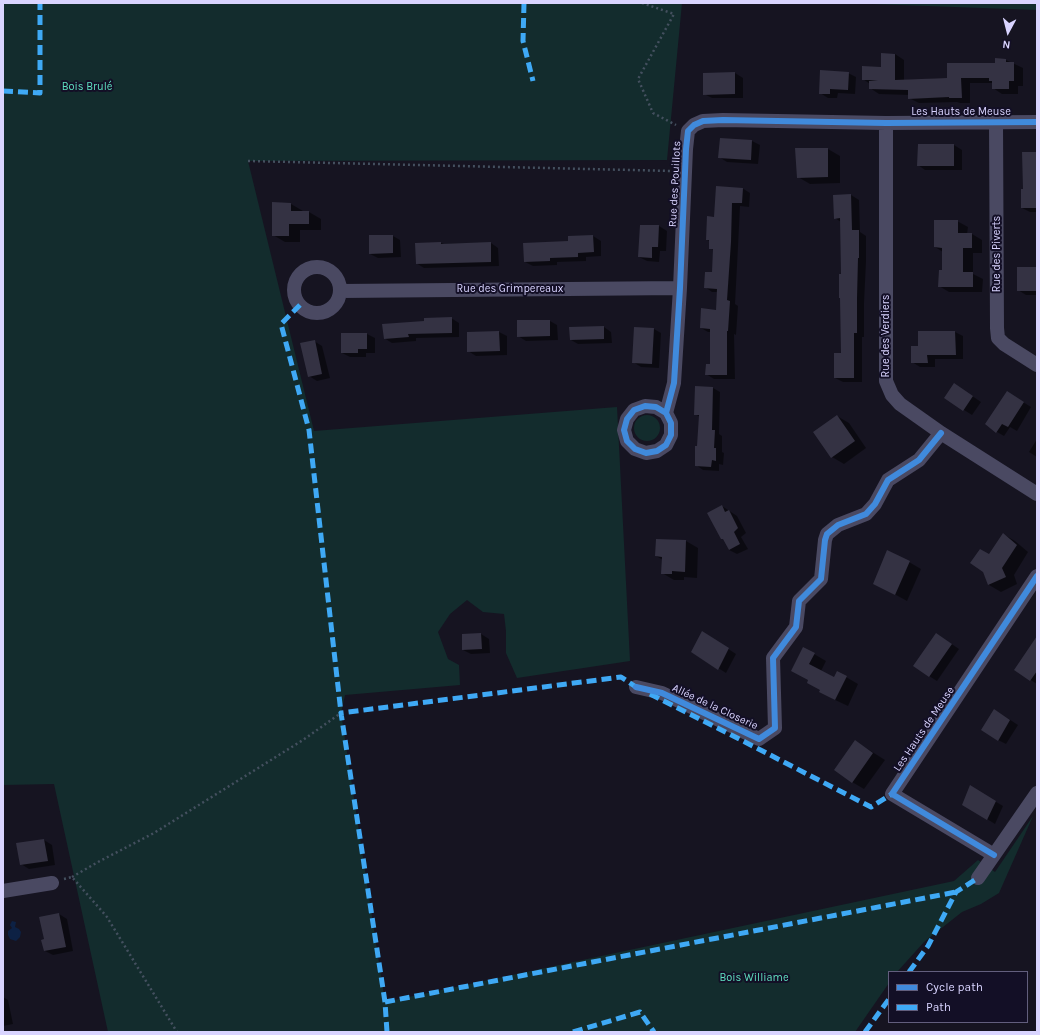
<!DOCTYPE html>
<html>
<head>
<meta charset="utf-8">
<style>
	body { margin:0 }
	#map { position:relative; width:1040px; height:1035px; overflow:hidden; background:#161421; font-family:Karla,sans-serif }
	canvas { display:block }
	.frame { position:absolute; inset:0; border:4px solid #d9d4ff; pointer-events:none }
	.legend { position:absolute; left:888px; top:971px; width:140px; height:52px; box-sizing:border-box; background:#130f26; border:1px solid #625e7d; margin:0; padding:5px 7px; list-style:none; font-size:12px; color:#d9d4ff }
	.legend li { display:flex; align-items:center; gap:8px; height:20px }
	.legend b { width:20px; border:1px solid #625e7d }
	.north { position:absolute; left:988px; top:12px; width:40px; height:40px; -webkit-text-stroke:3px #130f26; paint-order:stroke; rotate:187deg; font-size:11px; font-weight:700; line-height:16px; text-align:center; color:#d9d4ff }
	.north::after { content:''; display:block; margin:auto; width:14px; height:18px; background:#d9d4ff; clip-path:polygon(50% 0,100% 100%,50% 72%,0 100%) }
</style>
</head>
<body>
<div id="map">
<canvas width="1040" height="1035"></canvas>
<div class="frame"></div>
<ul class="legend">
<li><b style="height:5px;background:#408adc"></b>Cycle path</li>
<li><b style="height:5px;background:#3fa9f5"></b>Path</li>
</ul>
<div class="north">N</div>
</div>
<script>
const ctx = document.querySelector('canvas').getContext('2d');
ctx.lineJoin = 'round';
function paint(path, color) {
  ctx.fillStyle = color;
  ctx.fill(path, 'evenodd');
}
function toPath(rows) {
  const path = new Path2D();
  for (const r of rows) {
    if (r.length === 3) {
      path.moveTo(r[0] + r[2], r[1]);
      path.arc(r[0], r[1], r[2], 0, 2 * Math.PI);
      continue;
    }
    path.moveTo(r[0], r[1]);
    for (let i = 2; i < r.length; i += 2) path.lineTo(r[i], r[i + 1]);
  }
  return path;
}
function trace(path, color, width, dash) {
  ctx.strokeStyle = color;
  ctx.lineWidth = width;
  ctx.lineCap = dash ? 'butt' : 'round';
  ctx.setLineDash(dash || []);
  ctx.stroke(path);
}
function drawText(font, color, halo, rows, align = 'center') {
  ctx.font = font + ' Karla,sans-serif';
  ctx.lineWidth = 4;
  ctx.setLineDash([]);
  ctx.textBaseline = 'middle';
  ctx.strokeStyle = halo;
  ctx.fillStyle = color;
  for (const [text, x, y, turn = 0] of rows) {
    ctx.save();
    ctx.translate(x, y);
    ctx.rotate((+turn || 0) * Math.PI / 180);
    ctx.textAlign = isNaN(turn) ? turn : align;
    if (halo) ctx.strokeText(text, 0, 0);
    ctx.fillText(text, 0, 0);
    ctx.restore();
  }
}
const green = toPath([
	[3,3,682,3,667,160,248,161,314,431,617,407,630,661,517,678,506,653,506,631,504,614,483,612,467,600,450,614,438,632,448,659,459,665,460,685,345,695,341,713,385,1002,954,881,978,860,995,872,1033,816,999,893,981,904,962,912,924,942,897,972,889,972,889,983,855,1032,108,1032,54,784,3,785],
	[844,3,1037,3,1037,10],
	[647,428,13]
]);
const water = toPath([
	[12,921,16,922,15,927,19,929,21,932,20,937,16,941,10,939,8,935,8,931,12,928,10,925]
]);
const shadow = toPath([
	[882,54,895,54,904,60,904,80,948,78,996,64,1006,60,1023,68,1023,86,1018,86,1018,94,1002,94,993,88,993,83,970,83,970,103,960,103,957,102,919,103,909,98,909,95,879,94,870,88,870,84,863,79,882,68],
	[735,73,743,78,743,98,712,98,704,94],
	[848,73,856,77,855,94,838,93,837,98,828,98,820,93],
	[752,141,760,145,758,164,727,162,719,157],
	[954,145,962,150,962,170,925,170,918,165],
	[828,149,840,156,840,183,810,184,798,177],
	[1037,153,1037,212,1030,212,1022,208,1024,190],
	[742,188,750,193,749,207,740,206,738,247,735,304,738,306,736,335,734,334,735,379,714,379,706,374,711,365,711,332,708,332,701,328,717,311,718,292,712,292,705,287,713,273,714,250,710,248,710,241,707,240,715,218],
	[851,195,859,200,860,232,866,236,866,262,864,303,864,337,862,337,862,382,843,382,835,378,842,354,842,275,841,222,835,218,834,196],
	[291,204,303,211,303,212,309,212,321,219,321,230,300,230,300,242,285,242,273,235],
	[957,221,968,227,967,234,972,234,982,240,982,253,973,253,973,274,983,279,982,292,949,292,939,286,943,271,943,252,935,247],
	[659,226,667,231,666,251,660,251,659,262,647,261,639,257],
	[393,236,400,240,401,257,378,258,370,254],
	[593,236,601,241,601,256,586,257,586,261,557,262,557,265,533,266,525,262,569,242],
	[441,243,444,244,491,243,498,248,499,266,424,268,416,263],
	[1037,268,1037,295,1026,295,1018,290],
	[451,318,459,323,459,337,416,338,416,341,392,343,384,338],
	[550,321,557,325,558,340,526,341,518,336],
	[604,327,611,332,612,343,578,344,571,340],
	[654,329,661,333,659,368,641,367,633,362],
	[499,332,507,336,507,355,476,356,468,351,468,333],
	[955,332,963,336,963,359,935,359,935,367,920,367,912,362,919,347],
	[367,334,375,338,375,353,366,353,366,357,350,357,342,353],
	[314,341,322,346,330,378,317,381,309,376],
	[713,388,720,392,719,434,722,436,722,452,724,453,723,465,719,464,719,471,703,470,696,465,698,447,700,417,695,414],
	[962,389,981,402,972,415,945,398],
	[1015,397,1031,407,1017,431,1010,427,1004,436,997,432,987,424],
	[837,416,849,423,866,448,844,464,832,457],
	[1037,439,1037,457,1029,452],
	[722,506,737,516,746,533,741,537,748,549,737,554,729,550,725,540],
	[1003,534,1015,541,1028,552,1014,575,1017,584,1001,592,989,585,983,572,989,555],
	[686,541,698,548,697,578,684,577,684,580,674,580,662,573,663,560,656,556],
	[909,562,921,569,907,601,887,590],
	[481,634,489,639,490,653,471,654,463,650],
	[937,634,959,649,937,681,929,676],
	[710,637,736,654,726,673,693,652],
	[1037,645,1037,684,1015,670],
	[814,654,826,661,821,671,835,678,846,677,858,684,848,706,833,699,809,680,793,671],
	[995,710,1018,725,1006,744,998,740],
	[855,741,885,760,864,789,852,782],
	[971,787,1003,806,995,824,963,804],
	[44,840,52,845,55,865,29,869,21,864],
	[59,914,67,919,73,951,53,955,45,951,45,940],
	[3,997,8,1000,13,1024,3,1026]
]);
const building = toPath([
	[881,53,895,54,895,80,947,78,947,63,995,63,995,58,1006,59,1006,62,1014,62,1014,81,1009,81,1009,89,992,89,992,81,989,81,989,78,961,78,962,98,949,98,949,97,908,99,908,90,869,89,869,81,878,80,862,80,862,66,881,67],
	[820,70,849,72,848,90,830,89,830,94,819,94],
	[735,72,735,94,703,95,703,73],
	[720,138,752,140,751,160,718,158],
	[918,144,954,144,954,166,917,166],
	[795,148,828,148,828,177,797,178],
	[1022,152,1037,152,1037,208,1021,208,1021,189,1023,189],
	[716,186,743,188,742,203,732,203,731,242,727,300,730,301,728,331,727,331,727,375,705,375,706,364,710,364,710,329,700,328,701,308,716,310,717,289,704,288,705,272,712,272,713,249,709,249,709,240,706,240,707,216,714,217],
	[851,194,852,230,859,230,859,258,858,258,857,298,857,333,854,333,854,378,834,378,834,353,841,353,840,298,839,298,839,274,841,274,840,218,834,219,833,195],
	[272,202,291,203,291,211,309,211,309,224,289,224,289,236,272,236],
	[934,220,958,220,958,233,972,233,972,248,963,248,963,272,973,272,973,287,938,287,939,270,942,270,942,248,934,247],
	[640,225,659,225,658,247,652,247,652,258,638,257],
	[369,235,393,235,393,253,369,254],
	[593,235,594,252,578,253,578,257,550,258,550,261,524,262,523,243,568,241,568,236],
	[441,242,441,244,491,242,491,262,416,264,415,243],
	[1017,267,1037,267,1037,291,1017,291],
	[452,317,452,333,408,334,409,337,384,339,382,324,424,321,424,318],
	[517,320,550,320,550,336,517,337],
	[604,326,604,339,570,340,569,327],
	[634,327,654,328,652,364,632,363],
	[499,331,500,351,467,352,467,332],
	[918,331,955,331,956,355,927,355,928,363,911,363,911,346,918,346],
	[341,333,367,333,367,349,358,349,358,353,341,353],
	[315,340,322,374,308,377,300,343],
	[954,383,973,396,963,411,944,398],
	[695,386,713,387,712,430,715,430,714,448,716,448,716,461,712,460,711,467,695,466,695,446,697,446,699,415,694,415],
	[1007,391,1024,402,1008,427,1002,424,996,433,985,424],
	[837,415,855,441,831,458,813,432],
	[722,505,725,512,729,510,738,528,734,532,740,544,729,550,723,539,721,539,707,513],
	[1003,533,1017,545,1002,568,1006,577,988,585,983,572,970,563,980,549,989,554],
	[656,539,686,540,685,572,672,571,672,574,661,574,662,557,655,556],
	[887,550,910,561,895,595,873,584],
	[702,631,729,648,718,670,691,652],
	[481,633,482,649,462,650,462,634],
	[936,633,952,644,929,677,913,666],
	[1037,636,1037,671,1030,681,1014,670],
	[803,647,815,653,809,664,834,677,837,671,847,676,835,700,819,692,820,690,807,683,808,680,791,671],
	[994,709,1010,720,998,741,981,730],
	[855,740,873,753,852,783,834,770],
	[970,785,996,801,987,820,962,805],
	[44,839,48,861,20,865,16,843],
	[59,913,66,947,44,951,41,940,44,939,39,917]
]);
const path = toPath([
	[642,3,674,14,638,79,653,113,676,125],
	[248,161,673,171],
	[72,877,98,862,154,833,303,740,341,713],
	[64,879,72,877,107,917,177,1032]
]);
const minor = toPath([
	[996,122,997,328,998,338,1004,344,1037,365],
	[886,123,886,381,892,395,900,404,941,433,1037,494],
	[317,290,23],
	[341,291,680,288],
	[666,413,656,407,645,406,634,410,627,419,624,430,627,441,635,449,646,453,657,451,666,445,671,435,671,423,666,413,674,383,680,288,686,149,688,131,694,125,703,121,723,120,886,123,1037,122],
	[636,687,662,693,759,739,775,728,773,658,796,627,799,601,821,579,825,540,827,534,838,525,866,514,875,504,888,480,919,460,941,433],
	[994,855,892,794,1037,576],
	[978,878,1037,793],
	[3,891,52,883]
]);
const quiet = toPath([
	[524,3,523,41,533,81],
	[3,91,40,93,40,3],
	[300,305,281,324,309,430,341,713],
	[650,694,745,742,871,807,892,794],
	[909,972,928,946,956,892,978,878],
	[385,1002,956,892],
	[387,1032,385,1002,341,713,621,677,639,689],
	[573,1032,640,1012,654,1032],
	[865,1032,889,999]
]);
const cycleway = toPath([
	[666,413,656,407,645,406,634,410,627,419,624,430,627,441,635,449,646,453,657,451,666,445,671,435,671,423,666,413,674,383,680,288,686,149,688,131,694,125,703,121,723,120,886,123,1037,122],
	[636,687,662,693,759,739,775,728,773,658,796,627,799,601,821,579,825,540,827,534,838,525,866,514,875,504,888,480,919,460,941,433],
	[994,855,892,794,1037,576]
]);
const parkNames = [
	["Bois Brulé",87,87],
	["Bois Williame",754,978]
];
const streetNames = [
	["Les Hauts de Meuse",961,112],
	["Rue des Pouillots",675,184,-87],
	["Rue des Piverts",997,254,-90],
	["Rue des Grimpereaux",510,289],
	["Rue des Verdiers",886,336,-90],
	["Allée de la Closerie",715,707,25],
	["Les Hauts de Meuse",924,729,-56]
];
paint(green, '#132c2d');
paint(water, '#0d2144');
paint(shadow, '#0007');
paint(building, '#343243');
trace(path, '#44505f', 2.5, [2, 3]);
trace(minor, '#4a4962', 14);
trace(quiet, '#3fa9f5', 5, [10, 5]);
trace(cycleway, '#408adc', 6);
drawText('11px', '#5fe0c0', '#130f26', parkNames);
drawText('11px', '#d9d4ff', '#130f26', streetNames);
</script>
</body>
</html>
